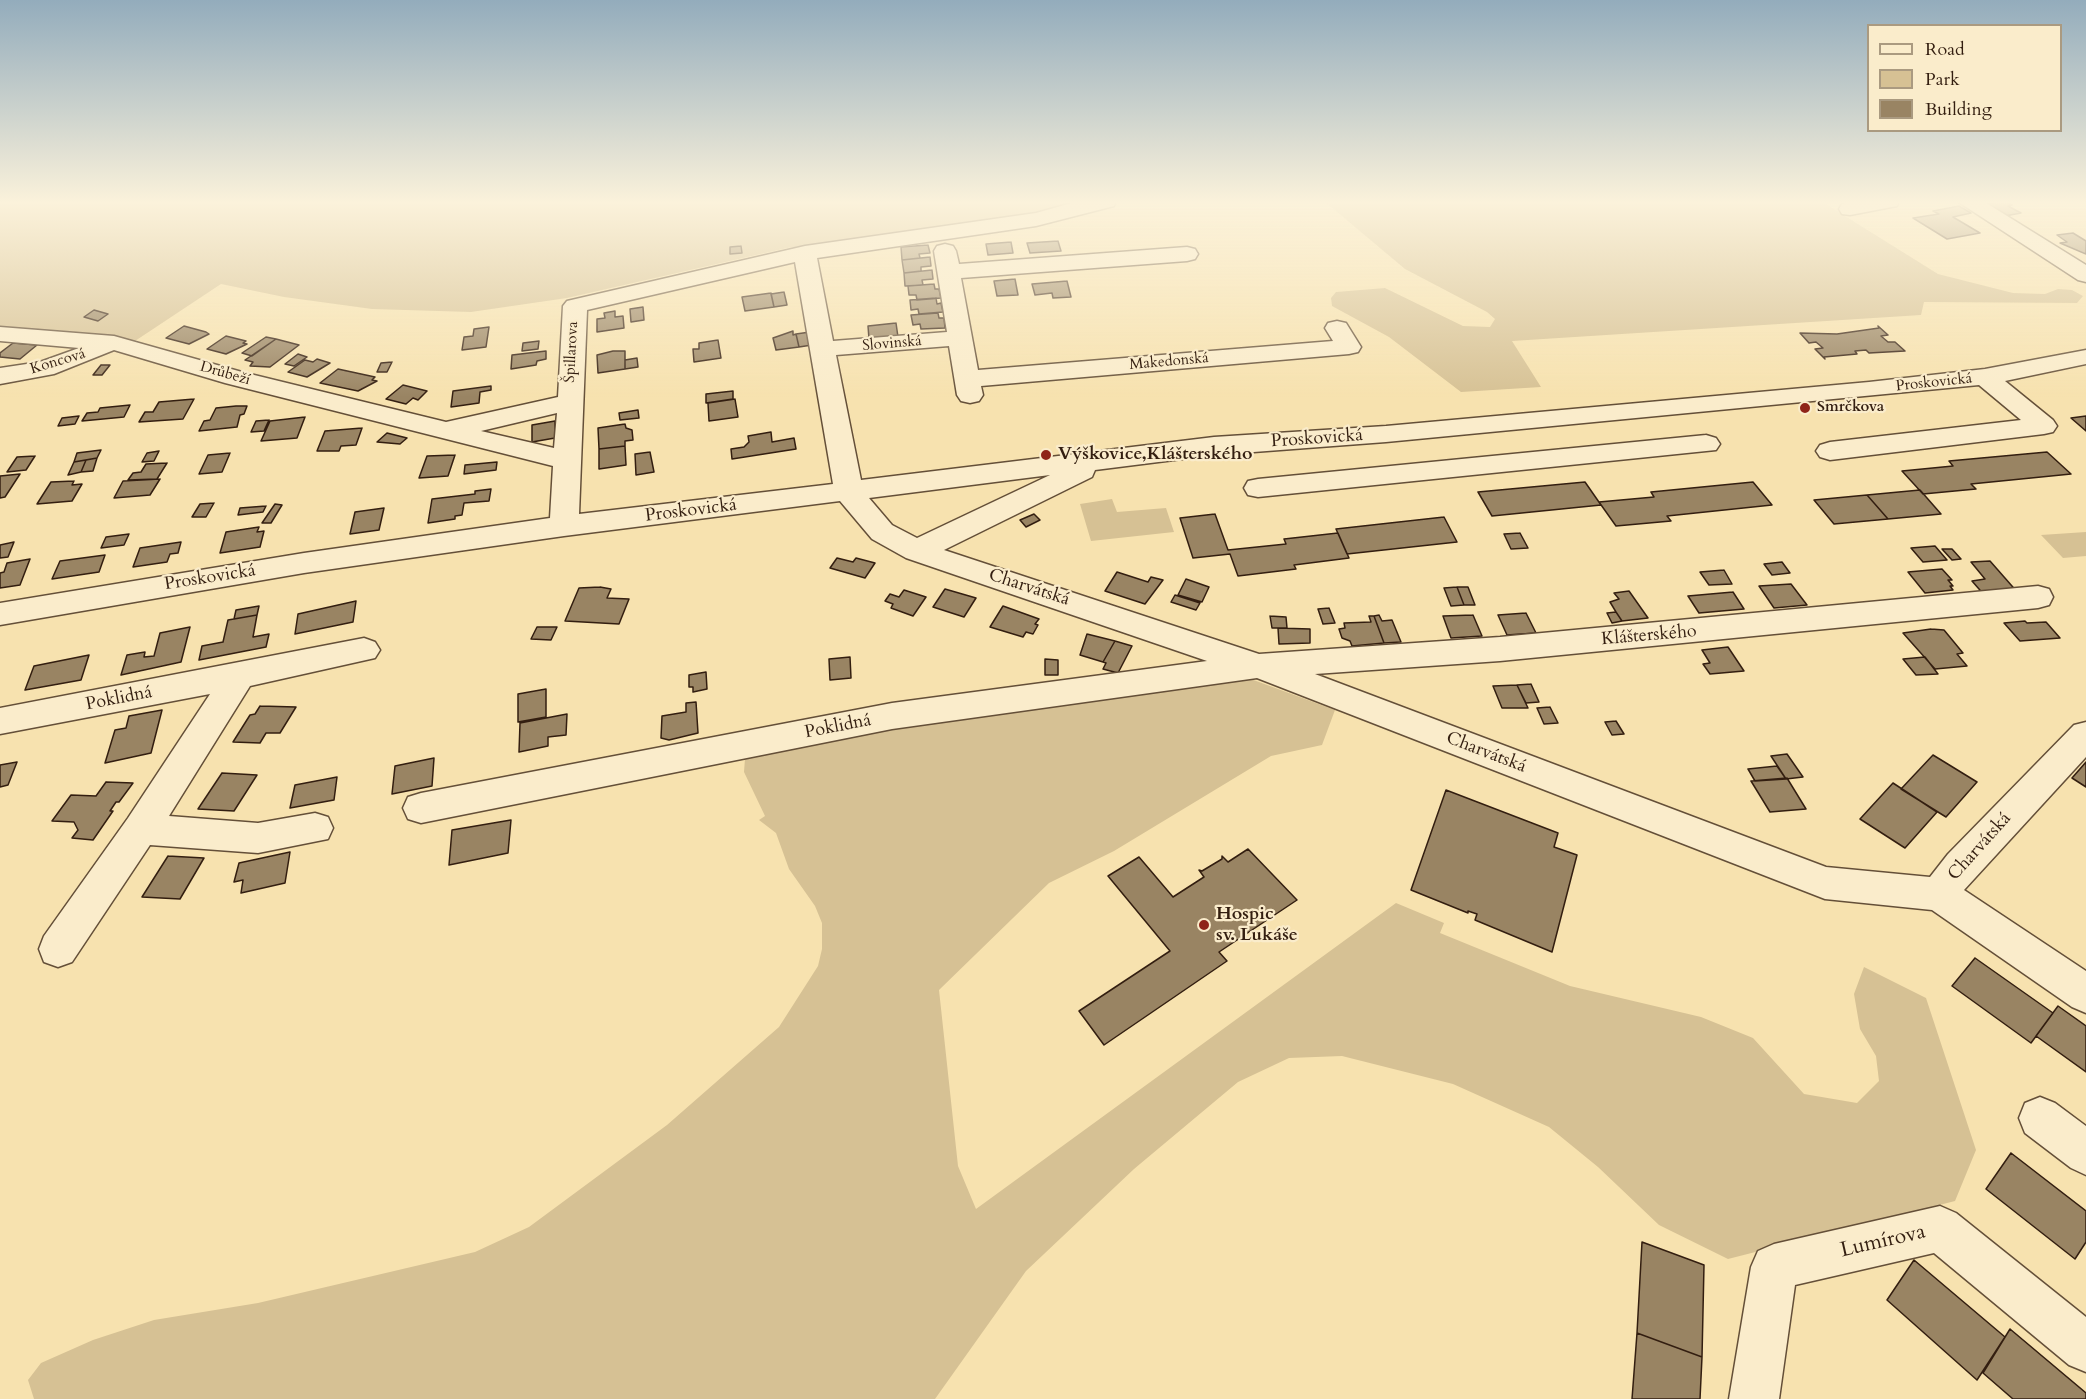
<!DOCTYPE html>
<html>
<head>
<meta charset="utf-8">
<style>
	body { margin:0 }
	#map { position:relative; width:2086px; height:1399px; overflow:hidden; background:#f7e2af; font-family:Cardo,serif }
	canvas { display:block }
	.legend { position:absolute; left:1867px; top:24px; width:195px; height:108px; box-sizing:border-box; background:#faeccb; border:2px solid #aa9a80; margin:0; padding:8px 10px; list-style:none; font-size:18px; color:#331e10 }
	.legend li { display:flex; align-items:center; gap:12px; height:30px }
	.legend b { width:30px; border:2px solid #aa9a80 }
</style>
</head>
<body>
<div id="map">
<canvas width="2086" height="1399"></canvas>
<ul class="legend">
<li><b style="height:8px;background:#faeccb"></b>Road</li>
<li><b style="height:16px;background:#d6c194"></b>Park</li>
<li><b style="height:16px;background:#998463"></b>Building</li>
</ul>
</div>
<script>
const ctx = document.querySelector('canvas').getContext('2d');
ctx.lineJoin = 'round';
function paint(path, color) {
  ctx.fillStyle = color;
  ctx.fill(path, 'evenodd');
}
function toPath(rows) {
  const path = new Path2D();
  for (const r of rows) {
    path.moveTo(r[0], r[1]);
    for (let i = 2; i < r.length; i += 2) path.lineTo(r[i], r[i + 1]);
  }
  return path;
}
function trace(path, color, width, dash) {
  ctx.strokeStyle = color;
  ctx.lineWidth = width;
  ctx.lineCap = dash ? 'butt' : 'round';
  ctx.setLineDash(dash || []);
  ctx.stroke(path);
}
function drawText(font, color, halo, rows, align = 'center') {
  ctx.font = font + ' Cardo,serif';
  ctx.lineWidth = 4.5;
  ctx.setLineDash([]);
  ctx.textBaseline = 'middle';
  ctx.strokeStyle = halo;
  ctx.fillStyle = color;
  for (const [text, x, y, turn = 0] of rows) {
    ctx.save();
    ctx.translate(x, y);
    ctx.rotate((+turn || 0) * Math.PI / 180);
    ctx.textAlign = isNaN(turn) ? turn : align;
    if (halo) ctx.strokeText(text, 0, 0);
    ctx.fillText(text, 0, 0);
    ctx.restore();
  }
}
const green = toPath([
	[0,201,1093,201,1024,219,787,248,567,298,471,312,372,309,284,297,221,284,135,341,0,327],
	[1324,201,1821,201,1938,274,2013,293,2045,294,2058,289,2072,290,2083,296,2077,303,1924,302,1921,315,1512,341,1541,387,1461,392,1389,337,1332,306,1331,298,1336,292,1385,288,1463,326,1490,327,1495,319,1487,312,1405,269],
	[1112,499,1117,512,1166,508,1174,532,1091,541,1080,504],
	[2086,532,2086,556,2063,558,2041,535],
	[1240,675,1335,710,1322,745,1271,756,1114,851,1049,883,939,990,958,1166,976,1209,1396,903,1444,923,1440,933,1570,986,1701,1017,1753,1038,1804,1094,1857,1103,1879,1081,1876,1056,1860,1029,1854,994,1864,967,1926,998,1976,1150,1955,1201,1728,1259,1659,1225,1598,1167,1549,1127,1453,1084,1342,1056,1289,1058,1238,1082,1134,1169,1026,1271,935,1399,34,1399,28,1380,41,1363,93,1340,154,1320,258,1303,475,1252,529,1227,667,1125,779,1027,818,966,822,949,822,923,815,906,789,869,776,833,759,820,765,816,744,772,746,745]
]);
const building = toPath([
	[2000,201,2007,202,2012,205,2008,206,2021,213,2005,216,1985,204,2000,201],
	[1959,206,1971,213,1953,217,1980,233,1947,239,1913,218,1939,214,1933,211,1959,206],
	[2073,233,2086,241,2086,254,2060,243,2067,242,2057,235,2073,233],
	[1058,241,1061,251,1030,253,1027,243,1058,241],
	[1011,242,1013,253,988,255,986,244,1011,242],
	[928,245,930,253,919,254,920,258,902,260,901,247,928,245],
	[741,246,742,253,730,254,730,247,741,246],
	[930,257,931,266,921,267,921,271,904,273,902,260,930,257],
	[932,270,933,279,922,280,923,285,905,286,904,273,932,270],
	[1015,279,1018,295,997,296,994,281,1015,279],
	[1067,281,1071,297,1053,298,1052,293,1035,295,1032,284,1067,281],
	[934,284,935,289,939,289,941,298,917,300,916,295,909,295,908,286,934,284],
	[784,292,787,305,774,307,771,294,784,292],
	[771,293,774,307,745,311,742,297,771,293],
	[936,298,937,304,941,303,943,312,919,314,918,309,911,310,910,300,936,298],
	[643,307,644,320,631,322,630,309,643,307],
	[94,310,108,314,98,321,84,317,94,310],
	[615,311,615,317,623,316,624,328,597,332,597,319,605,318,604,313,615,311],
	[938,313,939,318,944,318,945,328,921,329,920,324,913,325,911,315,938,313],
	[896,323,898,337,869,339,868,326,896,323],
	[184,326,206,332,209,334,189,344,166,338,184,326],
	[1878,326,1888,335,1881,336,1888,342,1895,342,1905,351,1869,353,1866,350,1855,351,1857,354,1824,357,1825,359,1815,349,1823,348,1816,342,1809,343,1800,333,1837,334,1879,328,1878,326],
	[489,327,486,347,462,350,464,337,473,336,474,329,489,327],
	[793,331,793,335,796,334,799,347,776,350,773,338,793,331],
	[810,332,812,345,799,347,796,334,810,332],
	[226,336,246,341,243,343,247,344,226,354,207,349,226,336],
	[266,337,276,339,252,356,242,353,266,337],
	[276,339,299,345,270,367,250,366,253,362,245,360,276,339],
	[718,340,721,358,694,362,693,349,699,349,699,343,718,340],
	[539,341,538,349,522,351,523,343,539,341],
	[13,343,37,345,20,359,0,357,0,353,13,343],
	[546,351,546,359,537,361,536,365,511,369,512,355,546,351],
	[613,351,625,351,625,369,598,373,597,355,613,351],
	[298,354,307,357,294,366,285,364,298,354],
	[637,358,638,367,625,369,625,360,637,358],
	[317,359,330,363,307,377,288,372,305,360,313,362,317,359],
	[392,362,387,372,377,372,381,363,392,362],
	[101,365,110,365,102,375,93,375,101,365],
	[338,369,375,377,372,380,377,381,358,391,320,383,338,369],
	[403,385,427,391,418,400,413,398,406,404,386,399,403,385],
	[491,386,491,390,480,392,479,403,451,407,453,391,491,386],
	[733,391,733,399,706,403,706,394,733,391],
	[194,399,183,419,139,422,145,412,153,412,159,402,194,399],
	[735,399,738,417,709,421,708,403,735,399],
	[130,405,124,417,82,421,87,413,98,412,100,408,130,405],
	[236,406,247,406,244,414,240,415,237,427,199,431,204,421,210,420,216,408,236,406],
	[638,410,639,418,620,420,619,413,638,410],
	[79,416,75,424,58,426,62,418,79,416],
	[2086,416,2086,431,2071,418,2086,416],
	[305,417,297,438,261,441,270,421,305,417],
	[269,420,264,431,251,432,256,421,269,420],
	[555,421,555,438,532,442,532,425,555,421],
	[625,424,626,428,632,430,633,440,625,441,625,446,599,449,598,428,625,424],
	[362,428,356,445,341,446,339,451,317,451,325,431,362,428],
	[771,432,772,442,794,438,796,449,732,459,731,449,744,447,749,442,748,436,771,432],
	[387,433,407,438,400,444,377,442,387,433],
	[625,446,626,465,599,469,599,449,625,446],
	[101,450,97,458,74,462,77,453,101,450],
	[159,451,154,461,142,462,147,453,159,451],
	[650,452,654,472,636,475,635,454,650,452],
	[2047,452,2071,474,1971,484,1976,489,1923,494,1902,471,1953,466,1949,461,2047,452],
	[230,453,222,472,199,474,208,455,230,453],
	[455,455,448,476,419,478,427,456,455,455],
	[35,456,26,470,7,472,17,457,35,456],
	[97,458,93,471,81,472,86,460,97,458],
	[86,460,81,472,68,475,74,462,86,460],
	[497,462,496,470,464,474,465,465,497,462],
	[167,463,157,479,128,480,133,473,141,472,146,464,167,463],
	[20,474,5,497,0,498,0,476,20,474],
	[160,479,150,495,114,498,123,481,160,479],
	[74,481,72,485,82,484,72,501,37,504,51,482,74,481],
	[1585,482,1601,505,1492,516,1478,492,1585,482],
	[1753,482,1772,505,1667,516,1671,521,1616,526,1599,502,1654,497,1651,492,1753,482],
	[491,489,489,501,464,503,462,515,455,516,455,519,428,523,432,499,475,494,475,491,491,489],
	[1920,490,1941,514,1888,519,1867,495,1920,490],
	[1867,495,1888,519,1834,524,1814,500,1867,495],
	[214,503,206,517,192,517,200,504,214,503],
	[275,504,282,505,271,523,262,523,275,504],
	[266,506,263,512,238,515,240,508,266,506],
	[384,508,379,530,350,534,355,512,384,508],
	[1034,514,1040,520,1026,527,1020,520,1034,514],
	[1215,514,1228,550,1286,544,1284,539,1338,533,1349,558,1294,565,1296,569,1238,576,1230,554,1193,558,1180,518,1215,514],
	[1444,517,1457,542,1347,554,1336,529,1444,517],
	[259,527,257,532,264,531,260,547,220,553,226,532,259,527],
	[1520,533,1528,548,1511,549,1504,534,1520,533],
	[129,534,124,545,101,548,106,537,129,534],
	[14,542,8,557,0,558,0,545,14,542],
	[181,542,178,553,170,554,167,562,133,567,140,548,181,542],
	[1935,546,1947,560,1923,562,1911,548,1935,546],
	[1942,549,1952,549,1961,559,1952,560,1942,549],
	[105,555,99,572,52,579,60,561,105,555],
	[837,558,853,562,856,558,875,563,865,578,830,568,837,558],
	[30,559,20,585,0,588,0,573,4,572,7,563,30,559],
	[1990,561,2019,594,1986,597,1972,581,1985,579,1971,562,1990,561],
	[1782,562,1790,573,1772,575,1764,564,1782,562],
	[1942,569,1952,580,1948,580,1953,586,1950,586,1953,590,1925,593,1908,572,1942,569],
	[1724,570,1732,584,1709,585,1700,572,1724,570],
	[1117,572,1148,582,1151,577,1163,580,1145,604,1105,591,1117,572],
	[1186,579,1209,587,1202,602,1178,595,1186,579],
	[1791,584,1807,605,1774,608,1759,586,1791,584],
	[600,587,611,589,607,598,629,599,619,624,565,621,579,588,600,587],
	[1457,587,1464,605,1451,606,1444,588,1457,587],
	[1457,587,1468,587,1475,605,1464,605,1457,587],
	[945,589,976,598,964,617,933,607,945,589],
	[904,590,926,597,913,616,891,608,893,604,885,601,890,594,899,597,904,590],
	[1629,591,1648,618,1622,621,1616,612,1610,602,1619,599,1614,593,1629,591],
	[1733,592,1744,609,1699,613,1688,596,1733,592],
	[1175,595,1200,603,1196,610,1171,602,1175,595],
	[356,601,353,622,295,634,298,614,356,601],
	[259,606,257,615,234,619,236,610,259,606],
	[1003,606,1039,619,1035,624,1038,625,1033,634,1026,632,1023,637,990,627,1003,606],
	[1329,608,1335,623,1323,624,1318,609,1329,608],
	[1616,612,1622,621,1612,623,1607,613,1616,612],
	[1526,613,1536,633,1507,635,1498,615,1526,613],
	[257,615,253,637,269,634,266,647,199,660,202,646,223,642,228,620,257,615],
	[1379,615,1382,621,1392,620,1401,642,1384,643,1374,616,1379,615],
	[1473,615,1482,636,1451,638,1443,616,1473,615],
	[1270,616,1286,617,1287,628,1272,628,1270,616],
	[1369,616,1374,616,1384,643,1352,646,1350,641,1342,638,1339,629,1345,628,1344,623,1371,622,1369,616],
	[2025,621,2027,623,2046,622,2060,638,2020,641,2004,623,2025,621],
	[190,627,181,662,121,675,127,655,145,652,144,657,154,656,160,633,190,627],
	[537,627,557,627,551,640,531,639,537,627],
	[1278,628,1310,629,1310,643,1279,644,1278,628],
	[1931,629,1944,630,1963,653,1957,654,1967,666,1935,669,1903,633,1931,629],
	[1087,634,1115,641,1103,662,1080,655,1087,634],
	[1115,641,1132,646,1118,673,1103,669,1106,663,1103,662,1115,641],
	[1728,647,1744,671,1710,674,1703,664,1710,663,1702,650,1728,647],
	[89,655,81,680,25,690,34,666,89,655],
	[850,657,851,678,830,680,829,659,850,657],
	[1925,657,1938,674,1916,675,1903,659,1925,657],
	[1045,659,1058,660,1058,675,1045,675,1045,659],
	[706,672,707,689,693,692,693,687,689,687,689,675,706,672],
	[1531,684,1539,702,1526,703,1517,685,1531,684],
	[1517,685,1528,708,1502,708,1493,686,1517,685],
	[546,689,546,717,518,722,518,694,546,689],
	[696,702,698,733,669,740,661,738,662,716,686,712,686,703,696,702],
	[260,706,296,707,280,733,266,733,260,743,233,742,250,715,255,714,260,706],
	[1550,707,1558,723,1544,724,1537,708,1550,707],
	[162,710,151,753,105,763,115,730,126,728,129,716,162,710],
	[567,714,566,735,548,737,548,746,519,752,520,723,567,714],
	[1616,721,1624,734,1612,735,1605,722,1616,721],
	[1787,754,1803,777,1786,779,1771,756,1787,754],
	[1933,755,1977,782,1946,817,1901,789,1933,755],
	[434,758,432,786,392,794,395,766,434,758],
	[17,762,8,785,0,787,0,765,17,762],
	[2086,762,2086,787,2072,778,2086,762],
	[1777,766,1786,779,1755,781,1748,769,1777,766],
	[222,773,257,775,234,811,198,809,222,773],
	[337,777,334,800,290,808,295,785,337,777],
	[1787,778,1806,809,1770,812,1751,781,1787,778],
	[106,782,133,783,119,802,116,802,110,811,113,811,93,840,72,838,78,830,74,822,52,821,71,795,96,796,106,782],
	[1893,783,1937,812,1905,848,1860,819,1893,783],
	[1446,790,1558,833,1554,847,1577,855,1552,952,1475,920,1477,914,1468,911,1468,913,1411,890,1446,790],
	[511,820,508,853,449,865,452,830,511,820],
	[1248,849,1297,900,1219,952,1227,961,1104,1045,1079,1011,1170,951,1108,876,1139,857,1173,897,1204,877,1199,870,1202,871,1222,859,1222,856,1228,862,1248,849],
	[290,852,285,883,241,893,243,880,234,882,239,863,290,852],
	[168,856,204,858,180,899,142,897,168,856],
	[1975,958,2053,1013,2031,1043,1952,986,1975,958],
	[2058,1006,2086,1026,2086,1072,2036,1036,2058,1006],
	[2011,1153,2086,1211,2086,1242,2075,1259,1986,1189,2011,1153],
	[1642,1242,1704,1265,1702,1357,1637,1333,1642,1242],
	[1914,1260,2005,1337,1977,1380,1887,1300,1914,1260],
	[2010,1329,2086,1393,2086,1399,2013,1399,1983,1373,2010,1329],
	[1637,1333,1702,1357,1700,1399,1632,1399,1637,1333]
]);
const minor = toPath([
	[1079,201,1116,201,1114,206,1036,226,817,258,833,341,947,332,934,251,937,246,945,244,953,246,956,251,959,264,1187,247,1195,249,1198,254,1195,259,1187,261,961,278,978,370,1333,341,1325,328,1328,323,1337,321,1346,323,1361,347,1358,352,1349,354,981,386,983,395,979,401,970,403,961,401,957,395,949,346,836,355,861,480,1214,437,1386,426,1869,382,1985,369,2086,350,2086,364,2005,381,2053,420,2057,426,2053,432,2044,434,1830,460,1820,457,1816,451,1820,445,1830,442,2021,420,1979,385,1386,442,1214,455,1095,470,1092,477,944,550,1259,654,1500,637,2038,586,2049,589,2053,597,2049,605,2038,608,1500,661,1315,674,1826,867,1930,877,1948,854,2074,725,2086,722,2086,757,1964,890,2086,971,2086,1013,2072,1007,1932,910,1825,899,1257,678,892,729,421,823,408,819,403,808,408,797,421,793,892,703,1207,661,906,558,872,539,840,501,564,536,304,573,0,625,0,603,304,553,550,518,553,466,225,383,114,350,54,374,0,384,0,368,40,362,79,348,0,341,0,327,114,336,242,372,446,422,558,397,563,306,567,301,805,246,1036,213,1079,201],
	[795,262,833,484,579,514,587,310,795,262],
	[557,413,554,448,481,431,557,413],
	[1050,475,917,538,892,525,869,498,1050,475],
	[1855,201,1899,201,1897,206,1850,215,1842,214,1839,209,1842,204,1855,201],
	[1957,201,1983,201,2086,265,2086,282,2078,280,1957,201],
	[1706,435,1716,438,1720,444,1716,450,1258,497,1248,495,1244,488,1248,481,1258,479,1706,435],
	[364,638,375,642,380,650,375,658,250,686,169,816,258,823,315,813,328,817,333,828,328,839,258,853,150,845,72,962,58,967,44,962,39,949,44,936,128,818,210,694,0,734,0,708,364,638],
	[2040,1097,2055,1103,2086,1126,2086,1175,2071,1168,2025,1133,2019,1118,2025,1103,2040,1097],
	[1940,1206,1956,1213,2086,1317,2086,1372,2069,1365,1934,1253,1795,1285,1779,1399,1729,1399,1751,1267,1758,1251,1774,1244,1940,1206]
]);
const markers = [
	[1805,408,6,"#8f2418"],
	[1046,455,6,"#8f2418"],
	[1204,925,6,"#8f2418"]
];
const farStreetnames = [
	["Slovinská",892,344,-5],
	["Špillarova",572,352,-87],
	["Koncová",58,362,-17],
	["Makedonská",1169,362,-5],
	["Drůbeží",225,374,16],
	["Proskovická",1934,383,-6]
];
const farPoinames = [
	["Smrčkova",1817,408]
];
const streetNames = [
	["Proskovická",1317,439,-4],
	["Proskovická",691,511,-7],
	["Proskovická",210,578,-9],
	["Charvátská",1029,588,18],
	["Klášterského",1649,636,-5],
	["Poklidná",119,699,-11],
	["Poklidná",838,727,-11],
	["Charvátská",1486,753,21],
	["Charvátská",1980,847,-48]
];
const poiNames = [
	["Výškovice,Klášterského",1058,455],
	["Hospic",1216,915],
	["sv. Lukáše",1216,936]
];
const nearStreetnames = [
	["Lumírova",1883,1242,-13]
];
paint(green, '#d6c194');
paint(building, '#998463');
trace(building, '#331e10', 1.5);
trace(minor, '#644f38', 3);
paint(minor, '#faeccb');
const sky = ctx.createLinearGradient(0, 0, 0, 397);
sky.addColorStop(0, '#93acbc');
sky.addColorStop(0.51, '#fbf2db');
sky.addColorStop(1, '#fbf2db00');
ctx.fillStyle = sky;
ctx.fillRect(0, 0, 2086, 397);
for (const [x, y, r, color] of markers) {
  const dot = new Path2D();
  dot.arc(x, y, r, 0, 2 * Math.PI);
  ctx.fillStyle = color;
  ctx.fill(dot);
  trace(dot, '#faeccb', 2);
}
drawText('15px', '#331e10', '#faeccb', farStreetnames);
drawText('bold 15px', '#331e10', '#faeccb', farPoinames, 'left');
drawText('18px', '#331e10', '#faeccb', streetNames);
drawText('bold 18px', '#331e10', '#faeccb', poiNames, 'left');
drawText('21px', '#331e10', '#faeccb', nearStreetnames);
</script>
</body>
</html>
